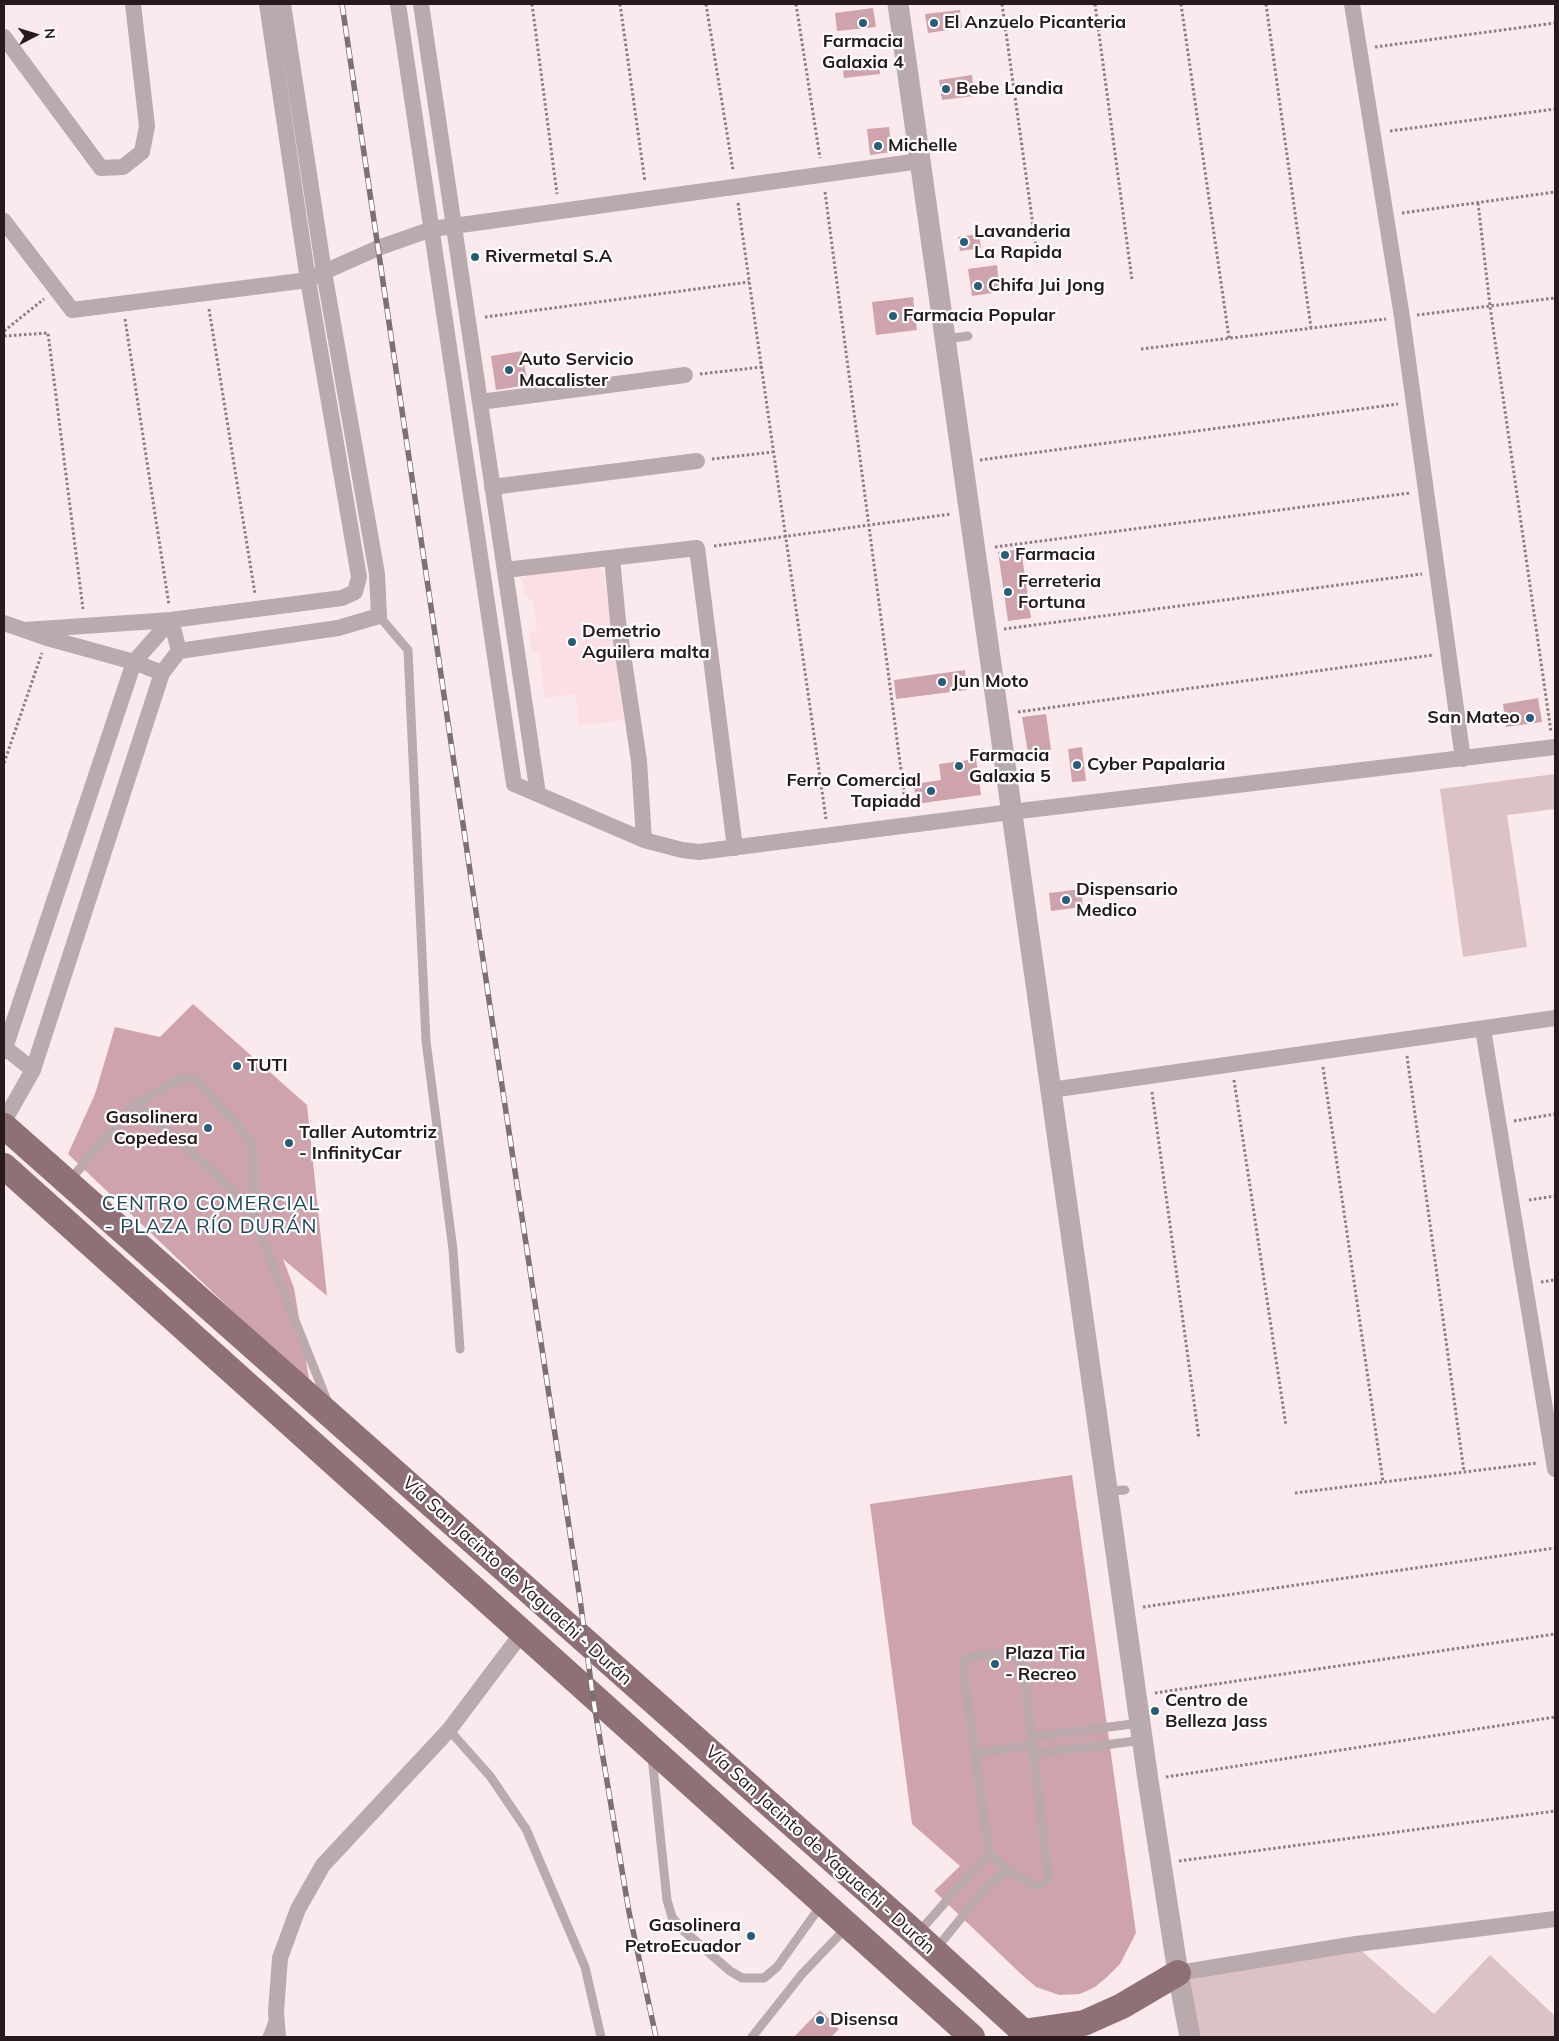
<!DOCTYPE html>
<html>
<head>
<meta charset="utf-8">
<style>
	body { margin:0 }
	#map { position:relative; width:1559px; height:2041px; overflow:hidden; background:#fbeaed; font-family:Mulish,sans-serif }
	canvas { display:block }
	.frame { position:absolute; inset:0; border:5px solid #27191c; pointer-events:none }
	.north { position:absolute; left:10px; top:10px; width:50px; height:50px; -webkit-text-stroke:4px #fff; paint-order:stroke; rotate:85deg; font-size:14px; font-weight:700; line-height:20px; text-align:center; color:#27191c }
	.north::after { content:''; display:block; margin:auto; width:18px; height:22px; background:#27191c; clip-path:polygon(50% 0,100% 100%,50% 72%,0 100%) }
</style>
</head>
<body>
<div id="map">
<canvas width="1559" height="2041"></canvas>
<div class="frame"></div>
<div class="north">N</div>
</div>
<script>
const ctx = document.querySelector('canvas').getContext('2d');
ctx.lineJoin = 'round';
function paint(path, color) {
  ctx.fillStyle = color;
  ctx.fill(path, 'evenodd');
}
function toPath(rows) {
  const path = new Path2D();
  for (const r of rows) {
    path.moveTo(r[0], r[1]);
    for (let i = 2; i < r.length; i += 2) path.lineTo(r[i], r[i + 1]);
  }
  return path;
}
function trace(path, color, width, dash) {
  ctx.strokeStyle = color;
  ctx.lineWidth = width;
  ctx.lineCap = dash ? 'butt' : 'round';
  ctx.setLineDash(dash || []);
  ctx.stroke(path);
}
function drawText(font, color, halo, rows, align = 'center') {
  ctx.font = font + ' Mulish,sans-serif';
  ctx.lineWidth = 4.5;
  ctx.setLineDash([]);
  ctx.textBaseline = 'middle';
  ctx.strokeStyle = halo;
  ctx.fillStyle = color;
  for (const [text, x, y, turn = 0] of rows) {
    ctx.save();
    ctx.translate(x, y);
    ctx.rotate((+turn || 0) * Math.PI / 180);
    ctx.textAlign = isNaN(turn) ? turn : align;
    if (halo) ctx.strokeText(text, 0, 0);
    ctx.fillText(text, 0, 0);
    ctx.restore();
  }
}
const built = toPath([
	[594,563,604,572,624,720,579,726,575,694,545,698,539,653,532,653,529,632,537,631,533,602,525,595,522,580,529,572]
]);
const green = toPath([
	[1555,774,1555,809,1507,815,1527,947,1463,957,1440,789],
	[1356,1946,1434,2014,1490,1955,1555,2016,1555,2037,1191,2037,1180,1972]
]);
const building = toPath([
	[873,8,876,27,837,31,835,13],
	[960,10,962,28,928,33,925,14],
	[879,59,880,74,844,78,842,63],
	[972,75,974,96,942,100,939,80],
	[889,127,892,152,870,155,867,129],
	[979,234,981,248,960,251,958,237],
	[997,265,1000,292,972,296,968,269],
	[913,297,917,330,876,335,872,302],
	[522,351,528,385,496,390,491,356],
	[1021,549,1031,618,1008,621,998,552],
	[965,670,967,690,896,699,894,680],
	[1538,698,1542,722,1506,727,1503,704],
	[1046,714,1051,750,1028,753,1022,717],
	[1082,747,1086,781,1072,782,1068,749],
	[976,759,981,795,916,804,914,784,941,780,939,764],
	[1081,889,1083,907,1051,911,1049,893],
	[193,1004,307,1105,327,1296,283,1259,294,1288,310,1385,68,1154,95,1094,115,1027,160,1037],
	[1072,1475,1136,1933,1120,1964,1107,1977,1095,1987,1080,1994,1059,1995,1036,1987,1021,1974,934,1891,960,1866,912,1824,870,1504],
	[820,2010,839,2029,831,2037,794,2037]
]);
const path = toPath([
	[532,4,557,194],
	[620,4,645,182],
	[706,4,733,170],
	[796,4,820,158],
	[1002,4,1037,254],
	[1095,4,1132,280],
	[1181,4,1229,338],
	[1266,4,1311,328],
	[1375,47,1555,23],
	[1390,131,1555,109],
	[825,192,906,808],
	[738,203,826,819],
	[1478,203,1490,306,1551,732],
	[1402,213,1555,192],
	[209,309,255,594],
	[1417,315,1555,298],
	[485,317,749,282],
	[125,319,169,605],
	[4,331,44,299],
	[4,336,48,333,83,609],
	[1141,349,1386,319],
	[700,374,762,367],
	[712,459,773,452],
	[980,460,1398,404],
	[714,546,951,514],
	[995,547,1410,493],
	[1004,629,1422,574],
	[1018,712,1433,655],
	[4,763,42,653],
	[1407,1056,1464,1472],
	[1323,1067,1383,1482],
	[1234,1080,1286,1426],
	[1152,1092,1199,1439],
	[1514,1121,1555,1114],
	[1529,1200,1555,1196],
	[1541,1282,1555,1280],
	[1295,1493,1537,1463],
	[1143,1607,1555,1548],
	[1155,1693,1555,1634],
	[1166,1777,1555,1717],
	[1179,1861,1555,1811]
]);
const service = toPath([
	[945,339,968,336],
	[379,616,408,650,426,1041,453,1250,460,1349],
	[135,1104,180,1079,190,1078,198,1082,250,1139,253,1151,254,1218],
	[70,1180,135,1104,198,1158,235,1193,254,1218,328,1403],
	[1108,1491,1125,1490],
	[449,1730,490,1776,526,1829,585,1967,601,2037],
	[1032,1737,1140,1723],
	[975,1754,1033,1745],
	[1034,1754,1143,1740],
	[652,1757,667,1900,672,1917,684,1931,730,1971,742,1978,764,1978,777,1967,822,1904],
	[989,1853,1009,1872],
	[918,1933,989,1853,964,1676,964,1664,965,1660,969,1657,1006,1653,1020,1660,1023,1664,1048,1875,1047,1881,1040,1885,1035,1885,1009,1872,998,1877,987,1886,936,1949],
	[267,2037,274,2019],
	[752,2037,802,1974,846,1928]
]);
const minor = toPath([
	[398,4,514,784,644,840,682,850,699,852,1011,812,1555,747],
	[421,4,538,794],
	[1352,4,1402,317,1463,759],
	[4,37,101,168,123,167,142,152,147,126,133,4],
	[4,221,72,310,308,280,324,272,378,248,432,229,920,161],
	[480,402,685,375],
	[492,487,697,461],
	[612,558,618,621,639,761,644,840],
	[505,570,697,548,735,848],
	[4,623,47,638,134,662,162,673],
	[25,630,171,620,179,651],
	[1483,1029,1555,1469],
	[4,1047,33,1070],
	[4,1051,134,662,171,620,342,598,355,592,359,577,308,280,267,4],
	[1051,1090,1555,1018],
	[4,1121,33,1070,162,673,179,651,338,628,379,616,377,574,324,272,283,4],
	[1178,1973,1356,1944,1555,1919],
	[278,2037,276,2012,280,1958,298,1909,323,1865,449,1730,522,1633]
]);
const tertiary = toPath([
	[898,4,1148,1780,1178,1973,1190,2037]
]);
const primary = toPath([
	[4,1126,916,1934,1029,2037],
	[4,1166,972,2037],
	[1023,2032,1084,2023,1122,2006,1178,1973]
]);
const rail = toPath([
	[342,4,489,1000,580,1599,593,1698,629,1912,656,2037]
]);
const markers = [
	[863,23,5,"#265d78"],
	[934,23,5,"#265d78"],
	[946,89,5,"#265d78"],
	[878,146,5,"#265d78"],
	[964,242,5,"#265d78"],
	[475,257,5,"#265d78"],
	[978,286,5,"#265d78"],
	[893,316,5,"#265d78"],
	[509,370,5,"#265d78"],
	[1005,555,5,"#265d78"],
	[1008,592,5,"#265d78"],
	[572,642,5,"#265d78"],
	[942,682,5,"#265d78"],
	[1530,718,5,"#265d78"],
	[1077,765,5,"#265d78"],
	[959,766,5,"#265d78"],
	[931,791,5,"#265d78"],
	[1066,900,5,"#265d78"],
	[237,1066,5,"#265d78"],
	[208,1128,5,"#265d78"],
	[289,1143,5,"#265d78"],
	[995,1664,5,"#265d78"],
	[1155,1711,5,"#265d78"],
	[751,1936,5,"#265d78"],
	[820,2020,5,"#265d78"]
];
const poiNames = [
	["El Anzuelo Picanteria",944,23],
	["Farmacia",863,42,"center"],
	["Galaxia 4",863,63,"center"],
	["Bebe Landia",956,89],
	["Michelle",888,146],
	["Lavanderia",974,232],
	["La Rapida",974,253],
	["Rivermetal S.A",485,257],
	["Chifa Jui Jong",988,286],
	["Farmacia Popular",903,316],
	["Auto Servicio",519,360],
	["Macalister",519,381],
	["Farmacia",1015,555],
	["Ferreteria",1018,582],
	["Fortuna",1018,603],
	["Demetrio",582,632],
	["Aguilera malta",582,653],
	["Jun Moto",952,682],
	["San Mateo",1520,718,"right"],
	["Farmacia",969,756],
	["Galaxia 5",969,777],
	["Cyber Papalaria",1087,765],
	["Ferro Comercial",921,781,"right"],
	["Tapiadd",921,802,"right"],
	["Dispensario",1076,890],
	["Medico",1076,911],
	["TUTI",247,1066],
	["Gasolinera",198,1118,"right"],
	["Copedesa",198,1139,"right"],
	["Taller Automtriz",299,1133],
	["- InfinityCar",299,1154],
	["Plaza Tia",1005,1654],
	["- Recreo",1005,1675],
	["Centro de",1165,1701],
	["Belleza Jass",1165,1722],
	["Gasolinera",741,1926,"right"],
	["PetroEcuador",741,1947,"right"],
	["Disensa",830,2020]
];
const streetNames = [
	["Vía San Jacinto de Yaguachi - Durán",517,1581,42],
	["Vía San Jacinto de Yaguachi - Durán",820,1850,42]
];
const quarterNames = [
	["CENTRO COMERCIAL",211,1204],
	["- PLAZA RÍO DURÁN",211,1227]
];
paint(built, '#fcdfe4');
paint(green, '#dcc1c6');
paint(building, '#cfa3ac');
trace(path, '#8c7c7f', 3, [2.5, 2.5]);
trace(service, '#bbaaad', 9);
trace(minor, '#bbaaad', 16);
trace(tertiary, '#bbaaad', 21);
trace(primary, '#8e7076', 26);
trace(rail, '#7f6f72', 5.5);
trace(rail, '#fff', 4, [11]);
for (const [x, y, r, color] of markers) {
  const dot = new Path2D();
  dot.arc(x, y, r, 0, 2 * Math.PI);
  ctx.fillStyle = color;
  ctx.fill(dot);
  trace(dot, '#fff', 2);
}
drawText('bold 18px', '#27191c', '#fff', poiNames, 'left');
drawText('18px', '#27191c', '#fff', streetNames);
ctx.letterSpacing = '1px';
drawText('20px', '#1a465b', '#fff', quarterNames);
ctx.letterSpacing = '0px';
</script>
</body>
</html>
